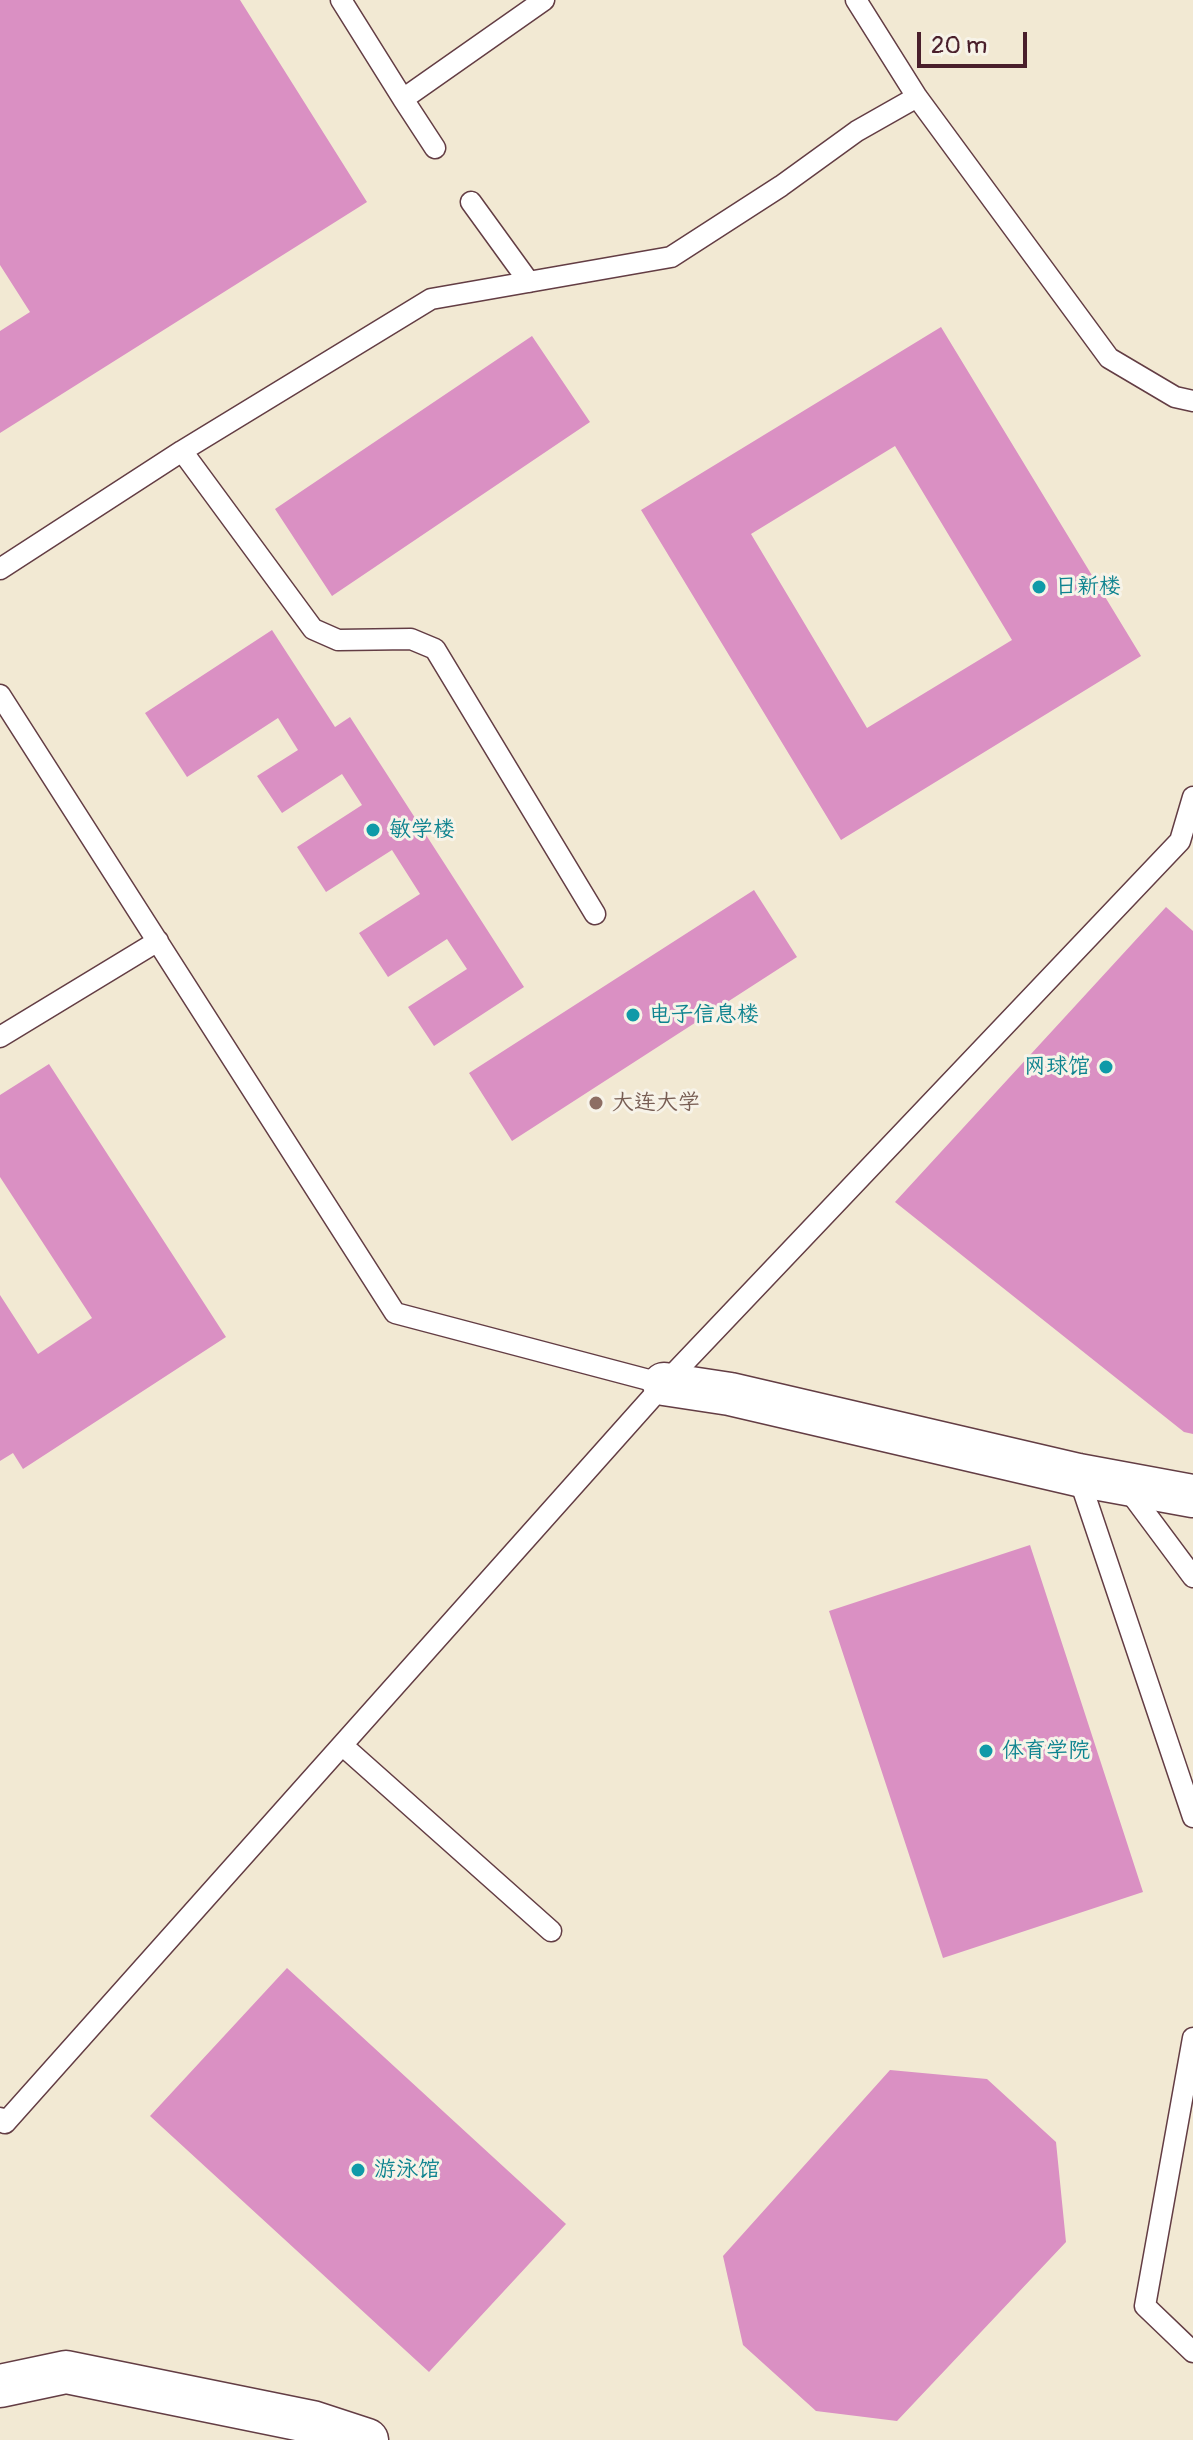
<!DOCTYPE html>
<html>
<head>
<meta charset="utf-8">
<style>
	body { margin:0 }
	#map { position:relative; width:1193px; height:2440px; overflow:hidden; background:#f2e9d3; font-family:Pangolin,sans-serif }
	canvas { display:block }
	.scale { position:absolute; left:917px; top:32px; width:110px; height:36px; box-sizing:border-box; border:4px solid #4a1f2b; border-top:0; padding-left:10px; font-size:24px; line-height:28px; white-space:nowrap; color:#4a1f2b; -webkit-text-stroke:6px #f7f3e8; paint-order:stroke }
</style>
</head>
<body>
<div id="map">
<canvas width="1193" height="2440"></canvas>
<div class="scale">20 m</div>
</div>
<script>
const ctx = document.querySelector('canvas').getContext('2d');
ctx.lineJoin = 'round';
function paint(path, color) {
  ctx.fillStyle = color;
  ctx.fill(path, 'evenodd');
}
function toPath(rows) {
  const path = new Path2D();
  for (const r of rows) {
    path.moveTo(r[0], r[1]);
    for (let i = 2; i < r.length; i += 2) path.lineTo(r[i], r[i + 1]);
  }
  return path;
}
function trace(path, color, width, dash) {
  ctx.strokeStyle = color;
  ctx.lineWidth = width;
  ctx.lineCap = dash ? 'butt' : 'round';
  ctx.setLineDash(dash || []);
  ctx.stroke(path);
}
function drawText(font, color, halo, rows, align = 'center') {
  ctx.font = font + ' Pangolin,"LXGW WenKai TC",sans-serif';
  ctx.lineWidth = 6;
  ctx.setLineDash([]);
  ctx.textBaseline = 'middle';
  ctx.strokeStyle = halo;
  ctx.fillStyle = color;
  for (const [text, x, y, turn = 0] of rows) {
    ctx.save();
    ctx.translate(x, y);
    ctx.rotate((+turn || 0) * Math.PI / 180);
    ctx.textAlign = isNaN(turn) ? turn : align;
    if (halo) ctx.strokeText(text, 0, 0);
    ctx.fillText(text, 0, 0);
    ctx.restore();
  }
}
const building = toPath([
	[0,0,240,0,367,202,0,433,0,331,30,312,0,265],
	[941,327,1141,656,841,840,641,510],
	[895,446,1012,640,867,728,751,534],
	[532,336,590,422,332,596,275,509],
	[272,630,335,727,350,717,524,987,434,1046,408,1007,467,969,447,939,388,977,359,933,420,894,392,850,326,892,297,847,362,805,342,774,282,813,257,776,298,750,278,718,187,777,145,713],
	[754,890,797,957,512,1141,469,1073],
	[1166,907,1193,931,1193,1434,1184,1432,895,1202],
	[49,1064,226,1337,23,1469,13,1453,0,1461,0,1295,38,1354,92,1318,0,1177,0,1095],
	[1030,1545,1143,1892,943,1958,829,1611],
	[287,1968,566,2224,429,2372,150,2116],
	[890,2070,987,2079,1056,2142,1066,2242,897,2421,816,2411,743,2345,723,2256]
]);
const service = toPath([
	[341,0,403,99,544,0],
	[856,0,917,97,1109,358,1175,397,1193,401],
	[403,99,435,148],
	[471,202,529,282],
	[182,451,313,629,338,640,411,639,435,649,595,914],
	[0,569,182,451,431,299,671,257,781,186,857,131,917,97],
	[0,695,395,1313,664,1384,1180,841,1193,797],
	[0,1037,158,941],
	[1078,1475,1193,1817],
	[1126,1487,1193,1577],
	[342,1745,551,1931],
	[1193,2038,1145,2306,1193,2352],
	[0,2118,5,2123,664,1384]
]);
const minor = toPath([
	[664,1384,730,1394,1078,1475,1193,1496],
	[0,2386,66,2372,312,2422,367,2440]
]);
const markers = [
	[1039,587,8,"#0f9aa8"],
	[373,830,8,"#0f9aa8"],
	[633,1015,8,"#0f9aa8"],
	[1106,1067,8,"#0f9aa8"],
	[596,1103,8,"#8d6e63"],
	[986,1751,8,"#0f9aa8"],
	[358,2170,8,"#0f9aa8"]
];
const cultureNames = [
	["日新楼",1055,587],
	["敏学楼",389,830],
	["电子信息楼",649,1015],
	["网球馆",1090,1067,"right"],
	["体育学院",1002,1751],
	["游泳馆",374,2170]
];
const educationNames = [
	["大连大学",612,1103]
];
paint(building, '#da90c3');
trace(service, '#633d44', 23);
trace(minor, '#633d44', 45);
trace(service, '#fff', 20);
trace(minor, '#fff', 42);
for (const [x, y, r, color] of markers) {
  const dot = new Path2D();
  dot.arc(x, y, r, 0, 2 * Math.PI);
  ctx.fillStyle = color;
  ctx.fill(dot);
  trace(dot, '#f7f3e8', 3);
}
drawText('22px', '#0d838f', '#f7f3e8', cultureNames, 'left');
drawText('22px', '#785e54', '#f7f3e8', educationNames, 'left');
</script>
</body>
</html>
